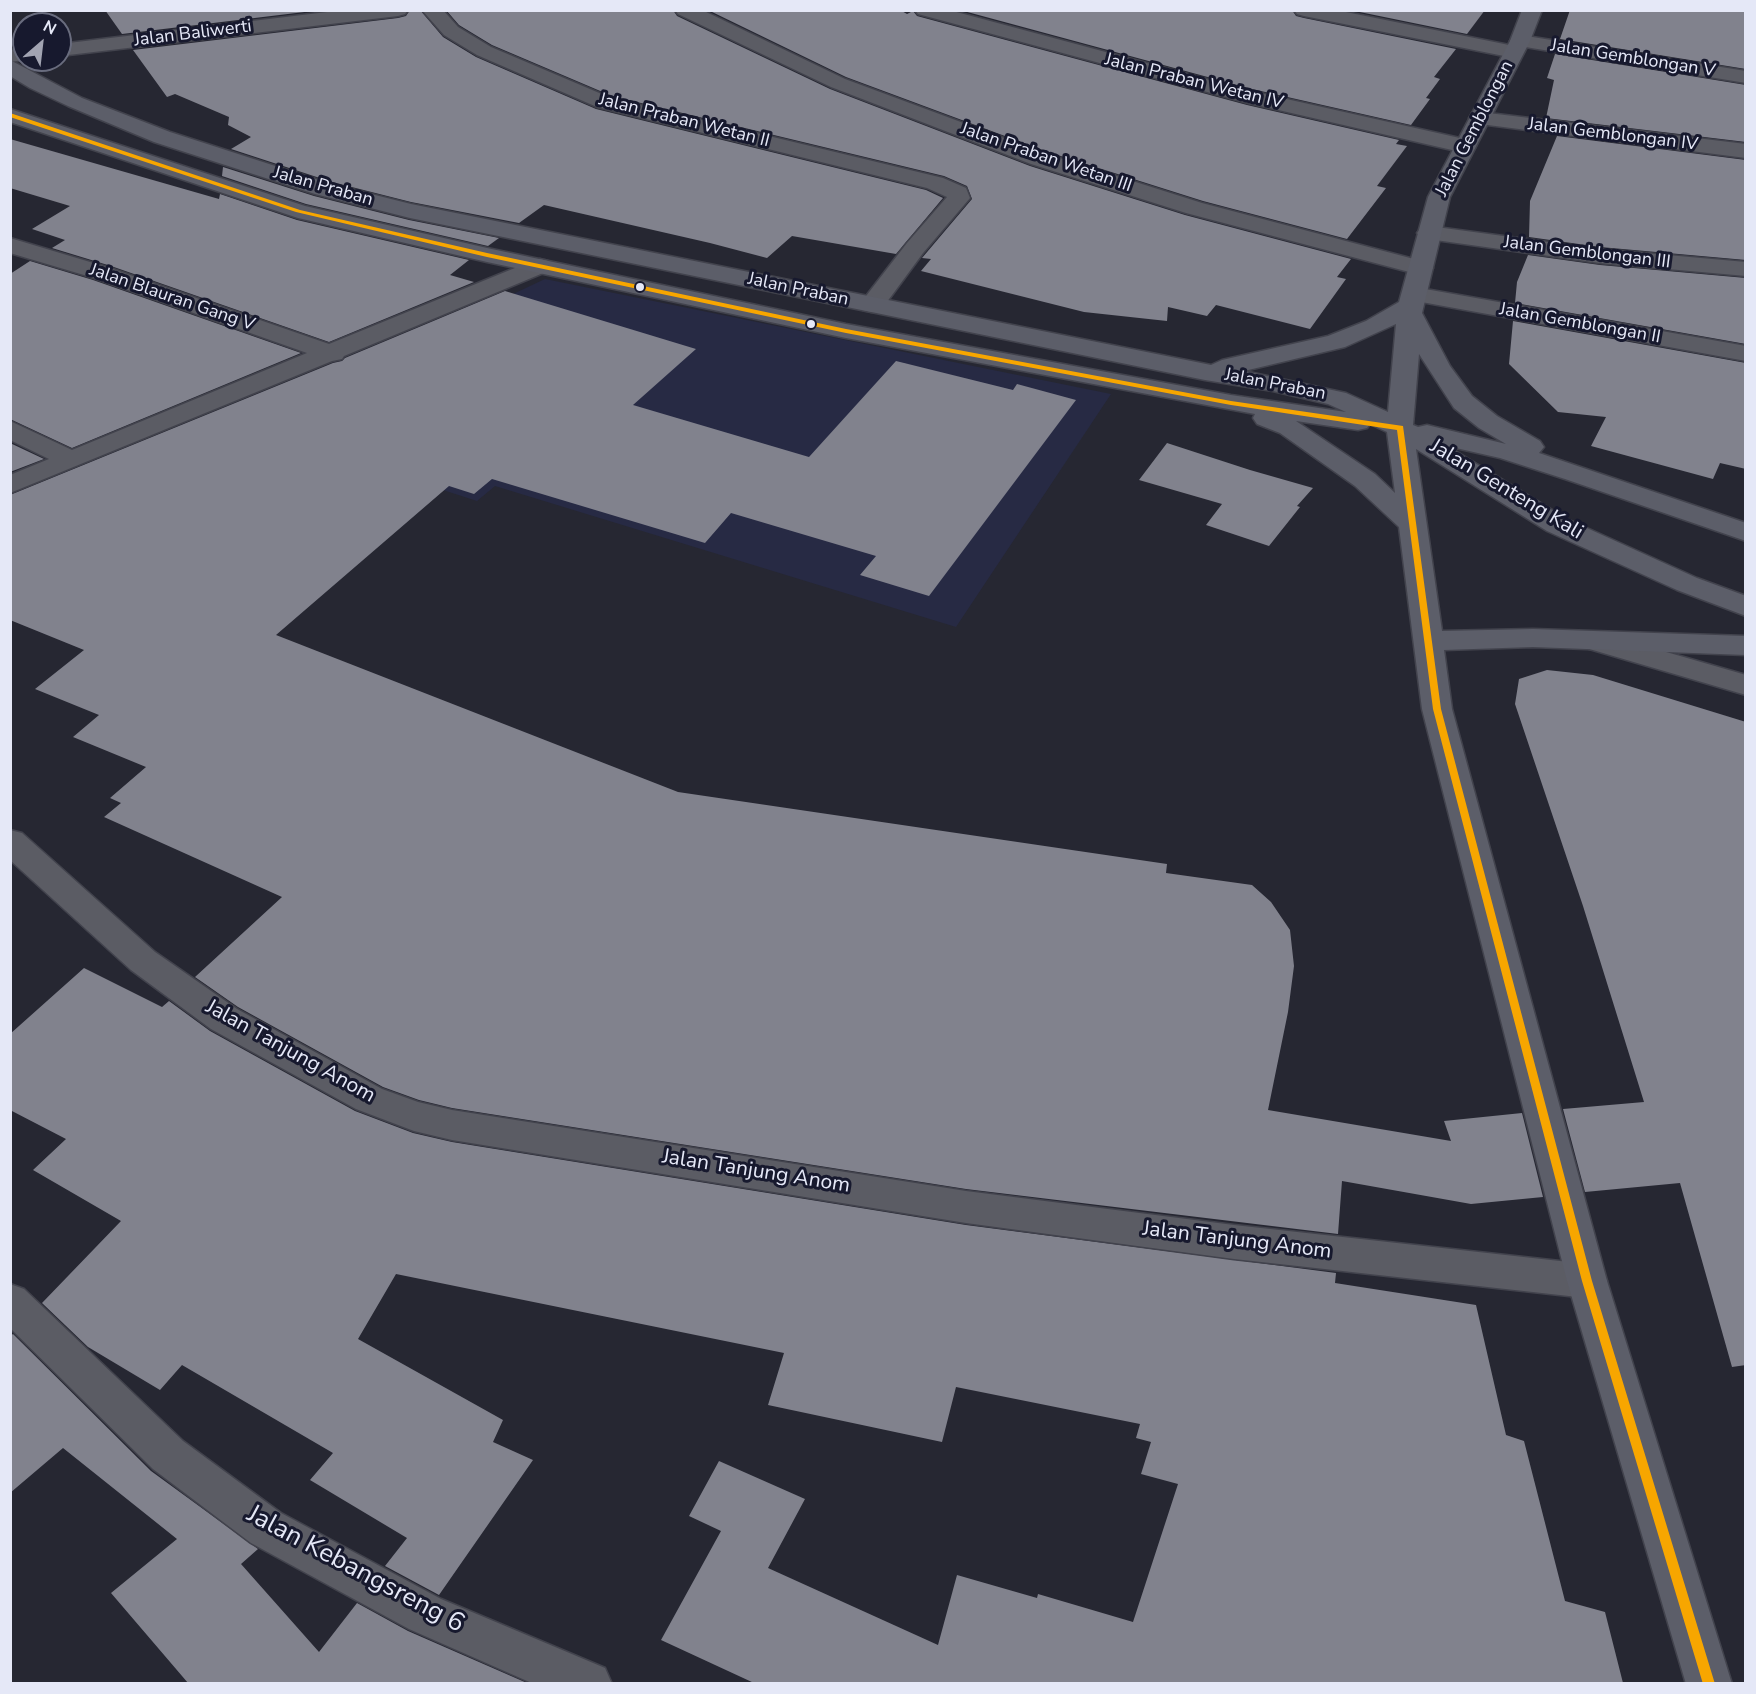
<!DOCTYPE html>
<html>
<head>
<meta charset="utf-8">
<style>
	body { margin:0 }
	#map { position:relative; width:1756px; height:1694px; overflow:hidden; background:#262732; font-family:"Nunito Sans",sans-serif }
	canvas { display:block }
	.frame { position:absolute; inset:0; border:12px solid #e5e8f7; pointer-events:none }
	.north { position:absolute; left:12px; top:12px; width:60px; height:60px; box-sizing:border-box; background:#17192e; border:2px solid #696c7e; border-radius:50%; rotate:28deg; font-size:16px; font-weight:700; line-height:24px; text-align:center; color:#e5e8f7 }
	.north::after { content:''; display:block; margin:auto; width:21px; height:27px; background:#a2a4b2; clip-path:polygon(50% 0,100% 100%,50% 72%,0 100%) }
</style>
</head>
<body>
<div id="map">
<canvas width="1756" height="1694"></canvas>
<div class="frame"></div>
<div class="north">N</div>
</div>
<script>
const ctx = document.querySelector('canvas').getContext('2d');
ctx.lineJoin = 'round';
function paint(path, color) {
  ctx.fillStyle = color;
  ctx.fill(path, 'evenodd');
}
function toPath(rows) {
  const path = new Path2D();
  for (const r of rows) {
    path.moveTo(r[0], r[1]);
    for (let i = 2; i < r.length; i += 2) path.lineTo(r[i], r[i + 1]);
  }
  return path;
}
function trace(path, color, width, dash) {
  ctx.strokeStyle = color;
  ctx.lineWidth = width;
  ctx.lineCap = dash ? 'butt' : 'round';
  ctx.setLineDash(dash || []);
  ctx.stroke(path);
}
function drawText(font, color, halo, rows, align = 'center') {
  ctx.font = font + ' "Nunito Sans",sans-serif';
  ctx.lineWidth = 6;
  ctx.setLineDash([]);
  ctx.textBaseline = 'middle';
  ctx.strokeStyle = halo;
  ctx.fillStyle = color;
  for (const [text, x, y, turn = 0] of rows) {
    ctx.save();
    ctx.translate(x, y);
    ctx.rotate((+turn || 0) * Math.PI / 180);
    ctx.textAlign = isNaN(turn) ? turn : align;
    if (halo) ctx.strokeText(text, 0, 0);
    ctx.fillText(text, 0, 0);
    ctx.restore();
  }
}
const built = toPath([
	[545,279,1111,394,956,627,495,486,477,501,319,450,262,412]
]);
const building = toPath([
	[105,10,321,10,122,34],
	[410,10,420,10,443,37,476,57,596,109,926,190,943,198,896,254,792,236,767,258,710,243,544,205,519,223,411,202,332,182,231,149,251,137,228,125,229,117,175,94,167,97,133,50,398,18,406,16],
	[446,10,673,10,677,16,830,89,1030,166,1185,215,1351,259,1337,277,1346,279,1310,329,1216,305,1207,316,1168,307,1167,321,1084,312,921,271,931,259,922,258,972,199,967,186,944,176,612,96,492,45,459,25],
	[708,10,900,10,907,14,913,11,917,16,1247,105,1399,140,1396,144,1407,146,1377,186,1386,188,1347,239,1203,201,1048,152,846,77],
	[960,10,1292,10,1296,16,1304,18,1456,49,1434,77,1440,79,1426,98,1430,99,1411,125,1252,89],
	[1350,10,1485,10,1467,34],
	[1570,10,1746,10,1746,69,1560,39],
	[1555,54,1746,85,1746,142,1546,118,1554,80,1547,78],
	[1557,136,1746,160,1746,260,1600,247,1529,237,1530,201],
	[10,139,219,199,220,194,297,220,469,260,450,275,474,282,329,342,111,266,52,248,65,240,32,229,70,206,10,188],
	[223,167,314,196,409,220,499,238,488,246,306,204,222,176],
	[1528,255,1600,265,1746,278,1746,344,1515,303,1517,282],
	[30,261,93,280,301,353,72,448,10,419,10,274],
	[505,291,696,349,633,405,809,457,896,361,1013,390,1017,384,1076,400,929,596,860,575,876,556,731,513,705,543,492,479,474,494,449,486,276,635,678,792,1167,864,1166,873,1252,885,1271,902,1290,930,1294,966,1288,1012,1268,1110,1451,1141,1444,1121,1522,1113,1543,1197,1471,1204,1342,1181,1338,1234,966,1189,452,1108,419,1100,383,1087,238,1007,195,977,282,897,104,817,121,803,110,798,146,767,73,737,99,715,35,689,84,650,10,620,10,495,333,363,342,361,345,358],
	[1513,321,1746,363,1746,469,1720,463,1713,479,1591,446,1606,417,1558,412,1509,364],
	[10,443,44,459,10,472],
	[1167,443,1250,470,1313,488,1297,506,1300,507,1269,546,1206,525,1222,504,1139,480],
	[1547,670,1593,675,1746,722,1746,1365,1732,1367,1680,1183,1585,1192,1563,1109,1644,1102,1583,906,1515,704,1519,679],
	[84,968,162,1007,169,1001,210,1031,355,1111,413,1133,452,1142,966,1225,1336,1273,1335,1283,1476,1305,1506,1435,1524,1441,1565,1601,1605,1612,1623,1683,754,1683,661,1640,721,1531,689,1516,719,1461,805,1499,768,1568,938,1645,957,1575,1037,1598,1038,1594,1133,1622,1178,1484,1141,1474,1151,1442,1136,1438,1140,1424,956,1387,942,1442,768,1405,784,1353,396,1274,358,1339,503,1420,493,1442,533,1460,439,1595,385,1566,407,1538,310,1480,333,1453,182,1365,160,1390,88,1347,42,1303,121,1221,33,1170,66,1139,10,1110,10,1034],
	[13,1334,151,1471,258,1549,241,1564,319,1652,357,1603,408,1631,527,1683,188,1683,111,1593,177,1539,63,1448,10,1493,10,1336]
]);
const minor = toPath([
	[344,10,408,10,405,14,398,16,60,56,60,44,344,10],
	[422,10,443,10,458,27,491,47,611,98,943,178,966,188,970,198,923,253,881,310,872,312,863,310,860,305,863,300,907,243,947,197,927,188,597,107,477,55,444,35,422,10],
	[675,10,702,10,845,79,1047,154,1202,203,1429,263,1433,268,1429,273,1421,275,1413,273,1186,213,1031,164,831,87,678,14,675,10],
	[915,10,949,10,1251,91,1473,141,1476,146,1473,151,1465,153,1248,103,918,14,915,10],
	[1294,10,1336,10,1514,46,1521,48,1524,52,1521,56,1514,58,1304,16,1297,14,1294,10],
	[1520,35,1746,71,1746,83,1513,45,1510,41,1513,37,1520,35],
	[24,48,24,60,10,62,10,50,24,48],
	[1480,112,1746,144,1746,158,1472,123,1469,118,1472,113,1480,112],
	[1429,226,1600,249,1746,262,1746,276,1600,263,1421,238,1417,233,1421,228,1429,226],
	[10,238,110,268,329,344,532,261,540,259,548,261,552,266,548,271,344,356,342,359,332,361,10,493,10,475,49,459,10,440,10,421,72,450,307,353,94,278,10,253,10,238],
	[1414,287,1746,346,1746,361,1405,299,1402,294,1405,289,1414,287],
	[1597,632,1746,675,1746,695,1586,648,1582,641,1586,634,1597,632],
	[10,830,22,833,155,952,237,1009,382,1089,418,1102,452,1110,966,1191,1234,1225,1587,1264,1601,1269,1607,1281,1601,1293,1587,1298,1234,1259,966,1223,452,1140,414,1131,356,1109,211,1029,131,970,10,860,10,830],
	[10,1284,24,1289,183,1441,281,1513,441,1599,605,1668,612,1684,534,1684,409,1629,251,1543,153,1469,10,1328,10,1284]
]);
const major = toPath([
	[1522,10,1542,10,1530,41,1450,197,1422,313,1450,366,1472,396,1497,416,1540,441,1544,447,1539,453,1746,523,1746,541,1565,479,1500,458,1447,446,1567,519,1697,578,1746,596,1746,616,1677,590,1547,531,1416,449,1442,631,1533,629,1746,636,1746,655,1533,647,1444,650,1452,709,1607,1281,1732,1684,1686,1684,1567,1281,1422,709,1399,527,1355,486,1280,433,1257,424,1253,418,1255,414,846,338,487,262,298,218,10,122,10,109,305,206,487,248,846,324,1231,395,1346,412,1328,404,1273,391,1205,380,410,218,315,194,154,142,68,106,30,88,10,76,10,60,82,98,170,132,331,184,411,204,1211,365,1222,360,1328,336,1366,321,1399,302,1428,197,1510,41,1522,10],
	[1396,324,1388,412,1346,393,1244,371,1345,347,1396,324],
	[1419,354,1454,408,1479,428,1506,444,1427,425,1418,427,1413,425,1419,354],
	[1296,421,1358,430,1367,428,1370,424,1387,432,1395,493,1375,474,1296,421]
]);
const bus1 = toPath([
	[10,113,300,210,487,253,846,329,1231,401,1403,426,1441,709,1592,1281,1715,1684,1703,1684,1582,1281,1433,709,1397,430,1231,405,846,333,487,257,296,212,10,117,10,113]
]);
const markers = [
	[640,287,5,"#e5e8f7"],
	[811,324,5,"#e5e8f7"]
];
const farStreetnames = [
	["Jalan Baliwerti",193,34,-7],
	["Jalan Gemblongan V",1633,59,9],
	["Jalan Praban Wetan IV",1194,82,14],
	["Jalan Praban Wetan II",684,121,14],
	["Jalan Gemblongan",1475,129,-63],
	["Jalan Gemblongan IV",1613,135,7],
	["Jalan Praban Wetan III",1046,158,19],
	["Jalan Praban",323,187,16],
	["Jalan Gemblongan III",1587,253,7],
	["Jalan Praban",798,290,12],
	["Jalan Blauran Gang V",172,298,19],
	["Jalan Gemblongan II",1580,324,10],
	["Jalan Praban",1275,385,11]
];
const streetNames = [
	["Jalan Genteng Kali",1506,490,31],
	["Jalan Tanjung Anom",290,1052,29],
	["Jalan Tanjung Anom",756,1172,9],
	["Jalan Tanjung Anom",1237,1241,7]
];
const nearStreetnames = [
	["Jalan Kebangsreng 6",355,1570,28]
];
paint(built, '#272a44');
paint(building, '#81828d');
trace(minor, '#42434d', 3);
trace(major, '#42434d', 3);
paint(minor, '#5b5c64');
paint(major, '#5c5e69');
paint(bus1, '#f7a600');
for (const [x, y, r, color] of markers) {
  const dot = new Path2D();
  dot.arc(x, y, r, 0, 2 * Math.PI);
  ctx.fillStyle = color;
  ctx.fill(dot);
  trace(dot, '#17192e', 2);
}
drawText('18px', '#e5e8f7', '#17192e', farStreetnames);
drawText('21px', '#e5e8f7', '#17192e', streetNames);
drawText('26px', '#e5e8f7', '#17192e', nearStreetnames);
</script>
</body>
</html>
